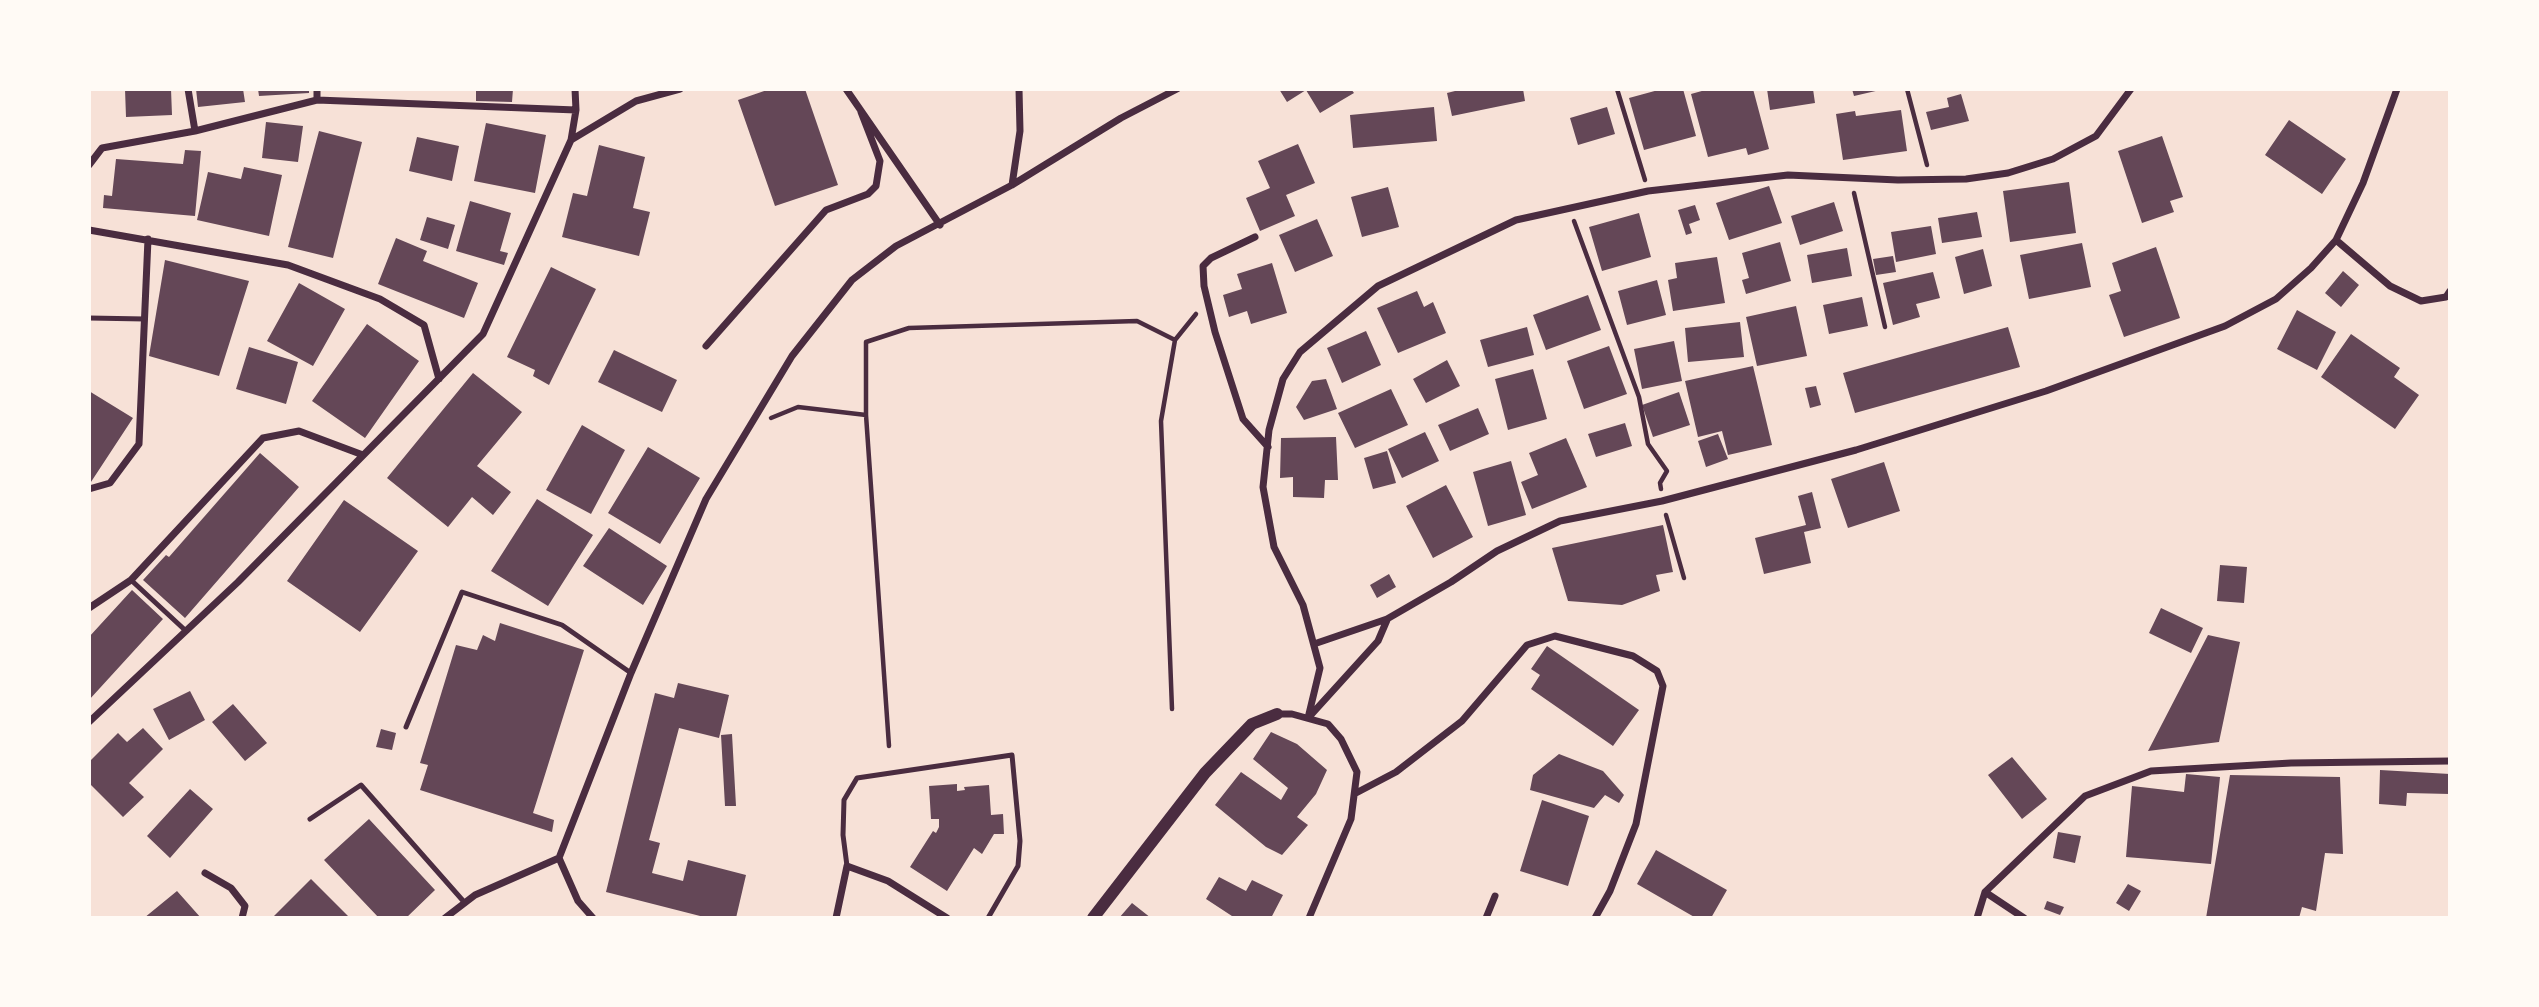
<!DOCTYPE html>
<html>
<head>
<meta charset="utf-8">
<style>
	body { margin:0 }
	#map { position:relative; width:2539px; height:1007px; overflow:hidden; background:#f7e1d7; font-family:"Noto Sans",sans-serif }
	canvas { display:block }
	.frame { position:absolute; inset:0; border:91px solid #fffaf5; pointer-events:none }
</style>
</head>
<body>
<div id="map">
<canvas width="2539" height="1007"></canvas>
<div class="frame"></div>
</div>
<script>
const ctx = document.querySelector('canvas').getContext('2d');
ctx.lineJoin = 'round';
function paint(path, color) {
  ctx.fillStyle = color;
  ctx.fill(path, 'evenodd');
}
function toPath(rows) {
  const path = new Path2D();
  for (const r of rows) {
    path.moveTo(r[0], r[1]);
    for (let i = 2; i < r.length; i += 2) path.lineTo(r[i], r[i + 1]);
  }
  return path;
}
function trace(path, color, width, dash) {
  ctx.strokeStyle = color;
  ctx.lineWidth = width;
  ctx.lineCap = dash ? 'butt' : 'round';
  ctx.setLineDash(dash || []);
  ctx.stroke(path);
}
const building = toPath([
	[125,89,171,89,172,115,126,117],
	[196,89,243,89,245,102,198,107],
	[258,89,309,89,309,93,259,96],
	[476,89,513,89,512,102,476,101],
	[770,89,805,89,838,185,775,206,738,100],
	[1279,89,1351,89,1354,93,1320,113,1306,90,1287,102],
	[1463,89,1523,89,1525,101,1452,116,1447,93],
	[1662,89,1683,89,1696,136,1644,150,1629,98],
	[1709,89,1753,89,1769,149,1748,155,1746,148,1708,157,1691,94],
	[1767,89,1813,89,1815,103,1770,110],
	[1852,89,1879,89,1880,90,1854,96],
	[1961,94,1969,121,1931,130,1926,112,1949,107,1947,98],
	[1434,107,1437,141,1353,148,1350,115],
	[1607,107,1615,134,1578,145,1570,118],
	[1901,110,1907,151,1843,160,1836,114,1855,111,1856,116],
	[2289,120,2346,159,2322,194,2265,155],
	[266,122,303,126,298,162,262,158],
	[486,123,546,135,535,193,474,181],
	[319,131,362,142,333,258,288,247],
	[2162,136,2183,197,2170,201,2174,212,2142,223,2118,151],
	[417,137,459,146,452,181,409,171],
	[1298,144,1315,183,1286,195,1295,216,1260,231,1246,198,1270,188,1258,161],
	[599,145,645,157,633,208,650,212,639,256,562,237,573,193,587,196],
	[185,150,201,151,195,216,103,208,104,195,112,196,116,159,183,164],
	[244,167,282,175,269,236,197,220,208,172,241,179],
	[2069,182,2076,233,2010,242,2003,191],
	[1769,186,1782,223,1729,240,1716,203],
	[1388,187,1399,227,1362,237,1351,197],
	[470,201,511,213,500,251,508,253,504,265,456,251],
	[1834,202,1843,231,1800,245,1791,216],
	[1695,205,1700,220,1689,224,1692,233,1686,235,1678,210],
	[1977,212,1982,237,1942,243,1938,218],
	[1639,213,1651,257,1602,271,1589,227],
	[427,217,455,225,448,249,420,240],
	[1317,219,1333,256,1295,272,1279,235],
	[1931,226,1936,254,1896,262,1891,232],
	[396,238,427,251,423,261,478,283,464,318,378,284],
	[1780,242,1791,281,1746,294,1742,280,1749,278,1742,253],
	[2082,243,2091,287,2029,299,2020,255],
	[2156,247,2180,318,2124,337,2109,295,2121,291,2112,263],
	[1847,248,1852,276,1812,283,1807,255],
	[1983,249,1992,286,1964,294,1955,257],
	[1893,256,1896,272,1876,275,1873,259],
	[1717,257,1725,303,1673,311,1668,280,1677,278,1675,263],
	[165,260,249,281,219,376,149,356],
	[1272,263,1287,313,1251,324,1247,311,1229,317,1223,295,1242,289,1237,274],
	[551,267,596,289,549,385,533,376,535,370,507,357],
	[2343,271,2359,285,2341,307,2325,293],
	[1933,272,1940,298,1916,304,1920,317,1893,325,1883,283],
	[1657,280,1666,315,1627,325,1618,291],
	[299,283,345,309,313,366,267,341],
	[1417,291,1424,307,1433,302,1446,333,1398,353,1377,308],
	[1588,295,1601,330,1546,350,1533,315],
	[1862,297,1868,326,1829,334,1823,305],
	[1796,306,1807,356,1757,366,1746,317],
	[2297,310,2336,332,2317,370,2277,349],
	[1740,322,1744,357,1688,362,1685,328],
	[367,324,419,361,365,438,312,401],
	[1527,327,1534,355,1488,367,1480,340],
	[2008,327,2020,367,1855,413,1843,373],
	[1366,331,1381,365,1342,383,1327,348],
	[2351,334,2400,368,2394,377,2419,395,2395,429,2321,377],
	[1674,341,1682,381,1642,389,1634,349],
	[1609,346,1627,394,1584,409,1567,361],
	[249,347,298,362,286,404,236,389],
	[614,350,677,380,662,412,598,382],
	[1447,360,1460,386,1426,403,1413,379],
	[1753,366,1772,445,1728,455,1722,431,1698,437,1685,381],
	[1533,369,1547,419,1508,430,1495,379],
	[473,373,522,412,477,466,511,492,493,515,472,497,448,527,387,478],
	[1326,379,1337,409,1304,420,1296,407,1312,381],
	[1816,386,1821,405,1810,408,1805,388],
	[1391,389,1408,425,1355,448,1338,413],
	[89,391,133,418,89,485],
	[1679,392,1690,425,1653,437,1642,405],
	[1478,408,1489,434,1450,451,1438,425],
	[1625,423,1632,446,1596,457,1588,434],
	[582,425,625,450,591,514,546,490],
	[1425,432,1439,461,1402,478,1388,449],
	[1718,434,1728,459,1706,467,1698,441],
	[1336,437,1338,480,1325,480,1324,498,1293,497,1293,477,1280,478,1281,438],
	[1566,438,1587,487,1532,509,1521,482,1538,475,1529,453],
	[648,447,700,478,660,544,608,513],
	[1387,451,1396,483,1373,489,1364,458],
	[260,453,299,487,185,618,143,580,166,555,169,557],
	[1511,461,1526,515,1488,526,1473,472],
	[1884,462,1900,511,1848,528,1831,479],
	[1446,485,1473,537,1433,558,1406,506],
	[1812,492,1821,528,1804,532,1811,563,1764,574,1755,538,1806,525,1798,496],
	[537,499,593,535,548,606,491,571],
	[344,500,418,551,360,632,287,581],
	[1663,525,1673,572,1656,575,1660,591,1622,605,1568,601,1552,548],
	[609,528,667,566,643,605,583,566],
	[2220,565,2247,567,2244,603,2217,601],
	[1389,574,1396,587,1377,598,1370,585],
	[132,590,163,619,89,700,89,637],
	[2161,608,2203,628,2191,653,2149,633],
	[500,623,584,650,533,813,554,820,552,832,420,790,428,765,420,763,456,645,477,650,483,635,495,641],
	[2208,635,2240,642,2219,742,2148,751],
	[1547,646,1639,710,1613,746,1531,689,1540,675,1531,669],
	[678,683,729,695,719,738,679,728,649,840,660,843,652,873,683,881,688,860,746,875,736,918,708,918,606,892,655,693,674,698],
	[190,691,205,720,169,740,153,709],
	[233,704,267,743,245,761,212,722],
	[143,728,163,749,129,783,144,797,123,817,89,783,89,762,118,733,127,742],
	[381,729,396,733,392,750,376,747],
	[1271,732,1297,744,1327,770,1316,794,1297,817,1308,825,1282,855,1266,847,1215,805,1241,772,1281,800,1288,788,1253,759],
	[732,734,736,806,725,806,721,735],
	[1559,754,1603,771,1624,795,1619,803,1605,795,1594,808,1530,790,1533,775],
	[2012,757,2047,799,2022,819,1988,775],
	[2380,770,2450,774,2450,794,2407,793,2406,806,2379,804],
	[2186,774,2220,777,2211,864,2126,857,2132,786,2184,792],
	[2230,775,2340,777,2343,854,2325,853,2316,911,2302,907,2299,918,2206,918],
	[957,784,957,791,965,790,964,787,989,785,991,815,1003,814,1004,834,994,834,982,854,974,848,947,891,910,867,933,831,936,833,939,827,939,819,931,819,929,786],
	[190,789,213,809,170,858,147,836],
	[1542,800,1589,816,1568,886,1520,871],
	[369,819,435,890,406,918,379,918,324,860],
	[2058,832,2081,836,2075,863,2053,858],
	[1656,850,1727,890,1711,918,1696,918,1637,884],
	[1219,877,1246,891,1252,880,1283,895,1271,918,1235,918,1206,899],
	[311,879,350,918,272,918],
	[2128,884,2141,891,2129,911,2116,903],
	[177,891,201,918,144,918],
	[2047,901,2064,907,2060,915,2044,909],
	[1132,903,1151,918,1119,918]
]);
const path = toPath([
	[1617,89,1645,180],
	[1907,89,1927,165],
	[1854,193,1885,327],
	[1574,221,1639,397,1648,444,1667,471,1660,483,1661,489],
	[771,418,798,407,866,415],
	[1666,515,1684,578],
	[1172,709,1161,421,1175,340,1196,314],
	[889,746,866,415,866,342,909,328,1137,321,1175,340]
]);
const service = toPath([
	[89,318,145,319],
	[131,580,186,631],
	[406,727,462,592,562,625,631,673],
	[310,819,361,785,465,903],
	[847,866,843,835,844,800,857,778,1012,755,1020,841,1018,866,988,918]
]);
const minor = toPath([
	[188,89,195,131],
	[317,89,317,100],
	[575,89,576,110],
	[846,89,940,225],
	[89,165,102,148,195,131,317,100,576,110,571,140],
	[1012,185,1020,131,1019,89],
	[89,230,288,265,380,299,424,325,439,379],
	[1255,237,1211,258,1203,266,1204,286,1215,332,1243,419,1268,447],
	[2336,240,2390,286,2421,301,2446,297,2450,291],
	[706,346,826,210,868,194,876,186,880,161,861,112],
	[89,489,110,483,139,444,148,239],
	[89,608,131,580,263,438,299,431,363,455],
	[1314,644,1387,619,1451,582,1497,551,1560,521,1662,501,1856,450,2046,391,2225,326,2276,299,2311,268,2336,240,2363,183,2397,89],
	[1277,714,1292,714,1328,724,1341,739,1357,772,1351,819,1309,918],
	[1310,716,1378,641,1387,620],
	[1308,718,1320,668,1303,605,1274,547,1263,487,1269,430,1283,379,1300,352,1378,286,1516,220,1648,191,1788,175,1898,180,1966,179,2008,173,2053,159,2096,136,2131,89],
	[89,722,238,582,483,334,571,140,636,101,680,89],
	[1356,793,1396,772,1462,721,1527,645,1555,636,1633,656,1657,671,1663,686,1636,824,1610,891,1595,918],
	[205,873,231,888,245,906,242,918],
	[1985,892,2024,918],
	[445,918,475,895,559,858],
	[593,918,578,901,559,858,631,673,706,499,792,356,852,280,896,246,1012,185,1121,118,1177,89],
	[836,918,847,866,888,881,947,918],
	[1486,918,1495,896],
	[1977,918,1985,892,2085,796,2151,771,2291,763,2450,761]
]);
const tertiary = toPath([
	[1093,918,1205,773,1252,724,1277,714]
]);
paint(building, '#644757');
trace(path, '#4a2c40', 4.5);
trace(service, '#4a2c40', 5);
trace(minor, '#4a2c40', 7);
trace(tertiary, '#4a2c40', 12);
</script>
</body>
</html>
